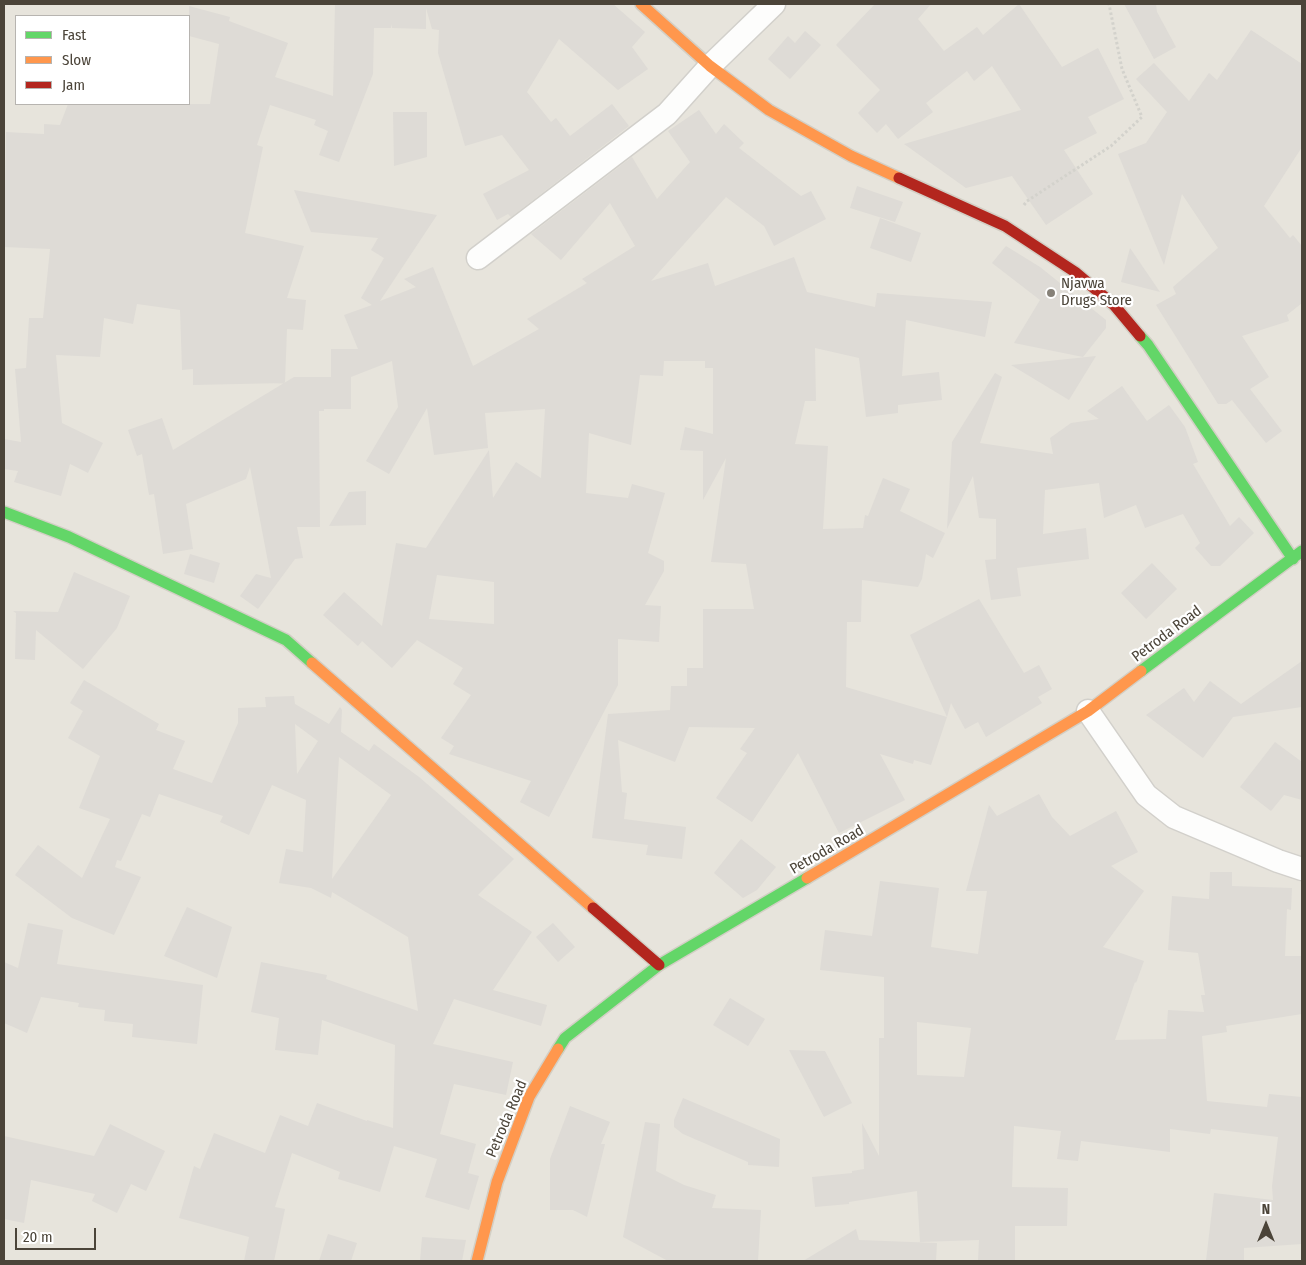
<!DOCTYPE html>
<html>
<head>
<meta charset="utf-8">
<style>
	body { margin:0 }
	#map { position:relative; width:1306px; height:1265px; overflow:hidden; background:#f4f2ee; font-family:"Fira Sans Condensed",sans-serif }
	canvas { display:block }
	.frame { position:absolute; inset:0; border:5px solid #4b4439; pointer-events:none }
	.legend { position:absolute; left:15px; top:15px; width:175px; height:90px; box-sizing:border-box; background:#fff; border:1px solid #b7b4b0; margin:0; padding:6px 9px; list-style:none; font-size:15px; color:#4b4439 }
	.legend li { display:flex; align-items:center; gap:10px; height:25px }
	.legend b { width:25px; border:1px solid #b7b4b0 }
	.north { position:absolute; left:1241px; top:1200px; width:50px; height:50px; -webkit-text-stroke:4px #fff; paint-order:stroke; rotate:0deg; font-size:14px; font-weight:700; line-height:20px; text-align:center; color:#4b4439 }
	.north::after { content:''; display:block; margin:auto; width:18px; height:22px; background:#4b4439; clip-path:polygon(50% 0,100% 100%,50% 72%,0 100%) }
	.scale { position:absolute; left:15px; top:1228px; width:81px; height:22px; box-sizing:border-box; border:2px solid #4b4439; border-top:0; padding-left:6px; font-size:15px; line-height:18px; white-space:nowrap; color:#4b4439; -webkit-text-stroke:4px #fff; paint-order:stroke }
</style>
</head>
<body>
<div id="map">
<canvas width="1306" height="1265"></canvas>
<div class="frame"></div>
<ul class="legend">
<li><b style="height:6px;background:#63d668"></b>Fast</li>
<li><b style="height:6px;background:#ff974d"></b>Slow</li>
<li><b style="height:6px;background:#b3261e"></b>Jam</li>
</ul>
<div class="north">N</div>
<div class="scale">20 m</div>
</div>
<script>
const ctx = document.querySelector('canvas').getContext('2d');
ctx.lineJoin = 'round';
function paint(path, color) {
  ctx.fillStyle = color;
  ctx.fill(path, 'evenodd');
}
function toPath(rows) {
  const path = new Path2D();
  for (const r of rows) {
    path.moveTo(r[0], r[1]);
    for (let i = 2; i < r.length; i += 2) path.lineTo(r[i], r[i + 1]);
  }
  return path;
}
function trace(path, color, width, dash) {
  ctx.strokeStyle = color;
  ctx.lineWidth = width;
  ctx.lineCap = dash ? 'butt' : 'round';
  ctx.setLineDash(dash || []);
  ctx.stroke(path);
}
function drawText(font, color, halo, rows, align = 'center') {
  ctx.font = font + ' "Fira Sans Condensed",sans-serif';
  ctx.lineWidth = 4.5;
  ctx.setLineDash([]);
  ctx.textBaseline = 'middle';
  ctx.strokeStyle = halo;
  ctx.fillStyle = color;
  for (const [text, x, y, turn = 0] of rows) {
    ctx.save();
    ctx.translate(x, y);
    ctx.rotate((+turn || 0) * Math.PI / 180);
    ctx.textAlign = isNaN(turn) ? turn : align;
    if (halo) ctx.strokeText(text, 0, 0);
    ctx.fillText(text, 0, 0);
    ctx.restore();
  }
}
const residential = toPath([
	[4,4,1302,4,1302,1261,4,1261],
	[16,16,189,16,189,104,16,104]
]);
const building = toPath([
	[335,4,613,4,645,32,632,47,648,69,618,90,559,39,527,92,551,122,556,118,570,136,612,104,629,126,511,217,508,214,497,220,483,194,529,170,502,135,465,146,438,53,439,30,432,29,426,8,426,29,392,28,392,24,391,28,374,28,373,74,339,162,319,155,328,131,314,125,316,120,270,105,257,145,263,147,245,233,304,246,287,298,306,300,303,330,287,329,285,383,193,385,193,369,182,370,180,310,137,304,133,324,104,318,100,357,56,355,62,423,103,443,88,473,70,464,61,496,14,482,18,471,4,469,4,439,21,442,15,369,26,368,29,318,43,318,50,249,4,247,6,132,44,134,44,124,60,125,68,104,210,104,219,44,189,36,189,6,230,17,229,21,288,43,275,77,333,96],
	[875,4,931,4,918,19,944,51,977,27,983,35,1019,4,1062,67,1098,48,1124,99,1088,117,1097,133,1064,150,1093,194,1046,225,1012,176,966,188,904,144,1021,110,992,66,974,81,967,71,926,103,933,112,898,139,886,124,877,133,858,113,880,90,836,45],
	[1124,4,1156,4,1157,12,1176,47,1154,59],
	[1251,30,1302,64,1302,147,1264,206,1290,238,1293,235,1302,246,1302,303,1287,315,1289,321,1242,336,1269,377,1250,389,1282,431,1266,443,1232,400,1226,404,1218,404,1156,305,1176,294,1173,287,1218,248,1182,194,1164,265,1118,154,1146,143,1167,112,1136,79,1154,63,1189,101,1209,73,1217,80],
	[805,31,821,45,790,79,768,59,788,36,795,43],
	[699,110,716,134,724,124,744,143,739,148,801,196,811,191,826,219,774,246,764,226,726,197,651,281,708,263,715,286,794,257,807,292,875,307,877,293,992,302,985,337,906,320,902,376,939,372,942,400,898,405,898,413,866,417,859,358,815,348,816,401,805,401,795,444,828,446,823,529,863,528,865,515,868,516,883,478,910,489,900,511,945,533,933,558,926,554,922,579,918,587,862,580,861,622,847,622,846,687,947,717,931,765,914,760,913,764,880,754,905,800,839,833,798,753,752,822,716,798,747,753,740,749,755,728,689,727,675,762,618,740,622,792,627,793,624,819,686,827,682,859,646,855,648,845,592,838,608,714,670,710,671,686,687,686,687,668,703,668,703,609,754,609,746,564,711,562,726,458,703,500,703,451,680,450,685,427,713,434,713,368,705,368,705,361,664,361,663,376,640,375,631,445,589,433,586,493,628,498,632,484,665,493,648,553,664,561,664,571,645,605,661,606,659,642,618,639,618,685,549,817,520,802,531,781,449,754,454,746,441,738,471,695,453,684,463,668,417,640,392,668,362,641,358,646,323,615,344,592,382,626,396,543,426,548,489,450,493,498,516,462,541,478,545,409,485,413,488,448,434,455,427,408,389,474,366,461,398,407,392,361,351,377,351,409,324,409,324,411,319,411,320,527,297,527,303,558,295,559,258,609,240,596,256,574,271,578,250,467,246,479,186,504,193,549,163,554,154,494,149,495,142,454,137,456,128,430,162,418,173,450,294,377,331,377,331,349,358,349,344,315,372,305,361,298,384,258,371,250,378,238,311,232,294,190,437,215,380,301,416,287,404,279,433,267,473,366,539,329,527,319,587,283,582,279,635,246,610,203,561,260,531,234,632,157,657,199,690,162,668,131],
	[437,575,494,582,494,624,429,619],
	[393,112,427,112,427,157,394,166],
	[857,186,903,202,895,222,850,208],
	[880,218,921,233,911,262,870,248],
	[1006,246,1040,267,1106,320,1106,328,1083,357,1014,343,1040,300,992,263],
	[1130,248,1160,292,1121,282],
	[1096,356,1069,400,1011,365],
	[995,373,1002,377,980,443,1053,454,1050,438,1071,423,1099,419,1087,411,1122,386,1147,421,1169,405,1185,427,1198,462,1193,464,1230,526,1239,517,1254,533,1220,566,1211,566,1195,548,1200,543,1183,514,1145,528,1136,505,1104,518,1099,483,1045,490,1043,534,1086,528,1089,559,1017,568,1021,596,991,600,985,560,996,559,996,519,979,518,973,476,947,529,952,442],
	[366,491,366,525,329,526,349,492],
	[190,554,220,563,214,583,184,574],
	[1152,563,1177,589,1146,619,1121,593],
	[74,572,130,596,117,628,83,669,36,630,35,660,15,659,16,613,13,611,58,612],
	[979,599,1024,673,1039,665,1052,689,1038,697,1042,703,986,737,978,722,965,729,951,703,947,717,910,635],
	[1302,661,1302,707,1233,717,1203,758,1146,715,1184,688,1194,702,1210,681,1241,704],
	[84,680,159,724,156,730,185,741,173,769,212,783,238,723,238,708,266,707,265,697,294,696,295,704,329,724,340,707,342,710,341,732,369,751,374,744,419,777,514,859,478,895,532,932,493,990,547,1005,541,1026,454,999,433,1044,513,1062,506,1095,454,1084,440,1134,476,1144,468,1173,479,1176,469,1210,425,1197,437,1159,394,1146,380,1192,338,1179,340,1172,292,1153,275,1207,285,1209,274,1261,244,1261,249,1237,179,1218,194,1166,200,1169,214,1133,265,1153,280,1115,308,1126,317,1103,367,1121,367,1120,393,1128,395,1045,322,1020,318,1055,275,1050,279,1018,251,1012,261,962,327,975,326,979,418,1011,408,937,332,892,331,898,311,888,279,883,286,849,303,852,306,800,272,785,249,835,220,822,223,816,159,794,150,817,142,814,121,861,117,860,115,867,141,877,114,935,72,918,15,875,38,845,82,878,110,819,79,808,100,756,68,738,83,711,70,703],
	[295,724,318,741,297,774],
	[339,757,391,795,332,879],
	[1275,742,1302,762,1302,800,1284,795,1271,811,1240,787],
	[1039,794,1052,817,1070,836,1116,811,1138,852,1111,866,1144,891,1103,947,1144,961,1136,983,1135,982,1115,1040,1166,1039,1168,1010,1204,1012,1201,995,1205,995,1198,953,1168,950,1172,896,1209,899,1210,872,1232,872,1232,886,1292,888,1291,910,1287,909,1285,956,1302,956,1302,1014,1226,1026,1227,1032,1202,1036,1207,1101,1267,1107,1269,1094,1302,1097,1302,1244,1244,1248,1244,1261,1206,1261,1214,1193,1273,1200,1272,1186,1278,1137,1211,1129,1210,1134,1170,1129,1170,1152,1081,1141,1078,1161,1057,1159,1061,1131,1014,1126,1012,1187,1068,1188,1067,1226,1015,1226,1015,1261,978,1260,979,1240,920,1242,917,1191,849,1202,849,1204,815,1207,812,1177,852,1173,852,1171,864,1169,862,1123,879,1156,879,1038,884,1038,884,977,820,970,825,930,872,936,880,881,939,888,931,947,978,954,987,891,966,891,989,805,997,816],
	[917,1022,971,1028,964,1077,917,1075],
	[741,839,776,867,757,890,743,898,714,873],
	[187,907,232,927,217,978,164,956],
	[28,923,63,930,57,964,203,985,197,1044,132,1037,133,1024,104,1021,105,1010,78,1007,79,1003,41,997,27,1033,4,1023,4,962,18,968],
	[553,923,575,947,558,962,536,937],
	[730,998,765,1019,748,1046,713,1025],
	[789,1050,825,1051,852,1103,824,1117],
	[683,1098,780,1139,779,1167,748,1165,748,1162,683,1134,674,1127,674,1120],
	[570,1106,610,1122,601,1144,605,1144,587,1217,573,1210,550,1210,550,1159],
	[645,1122,660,1124,656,1171,684,1185,716,1195,712,1208,761,1210,758,1261,668,1261,623,1237],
	[110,1124,165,1151,146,1191,131,1184,117,1213,92,1201,95,1194,31,1180,24,1223,4,1219,4,1136,94,1156],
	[856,1229,859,1240,937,1243,936,1261,803,1261],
	[328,1234,357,1243,351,1261,319,1261],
	[422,1237,466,1240,462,1261,420,1261]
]);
const path = toPath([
	[1024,205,1027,201,1111,146,1142,117,1122,69,1109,4]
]);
const street = toPath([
	[478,258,667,114,710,66,774,4],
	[1088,711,1146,795,1174,817,1278,861,1302,869]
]);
const fast = toPath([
	[1140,336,1148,345,1293,559],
	[4,512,69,537,286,640,312,663],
	[1141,671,1302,551],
	[558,1049,565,1038,659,965,807,878]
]);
const slow = toPath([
	[641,4,710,66,769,110,851,156,899,178],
	[312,663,593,908],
	[807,878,1088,711,1141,671],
	[477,1261,497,1182,529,1097,558,1049]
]);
const jam = toPath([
	[899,178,1005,226,1075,272,1114,305,1140,336],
	[593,908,659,965]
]);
const markers = [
	[1051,293,5,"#868178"]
];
const poiNames = [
	["Njavwa",1061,284],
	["Drugs Store",1061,301]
];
const streetNames = [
	["Petroda Road",1167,634,-37],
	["Petroda Road",827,850,-30],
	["Petroda Road",507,1119,-67]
];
paint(residential, '#e7e4dc');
paint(building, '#dedbd6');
trace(street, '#d2d0cb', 25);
trace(fast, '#d3cfc5', 14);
trace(slow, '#d3cfc5', 14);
trace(jam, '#d3cfc5', 14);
trace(path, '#d3d2cc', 3, [2.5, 2.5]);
trace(street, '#fdfdfc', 22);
trace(fast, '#63d668', 11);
trace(slow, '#ff974d', 11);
trace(jam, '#b3261e', 11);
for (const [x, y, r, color] of markers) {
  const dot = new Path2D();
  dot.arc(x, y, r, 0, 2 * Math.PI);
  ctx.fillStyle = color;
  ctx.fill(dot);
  trace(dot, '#fff', 2);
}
drawText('15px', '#4b4439', '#fff', poiNames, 'left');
drawText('15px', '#4b4439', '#fff', streetNames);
</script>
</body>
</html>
